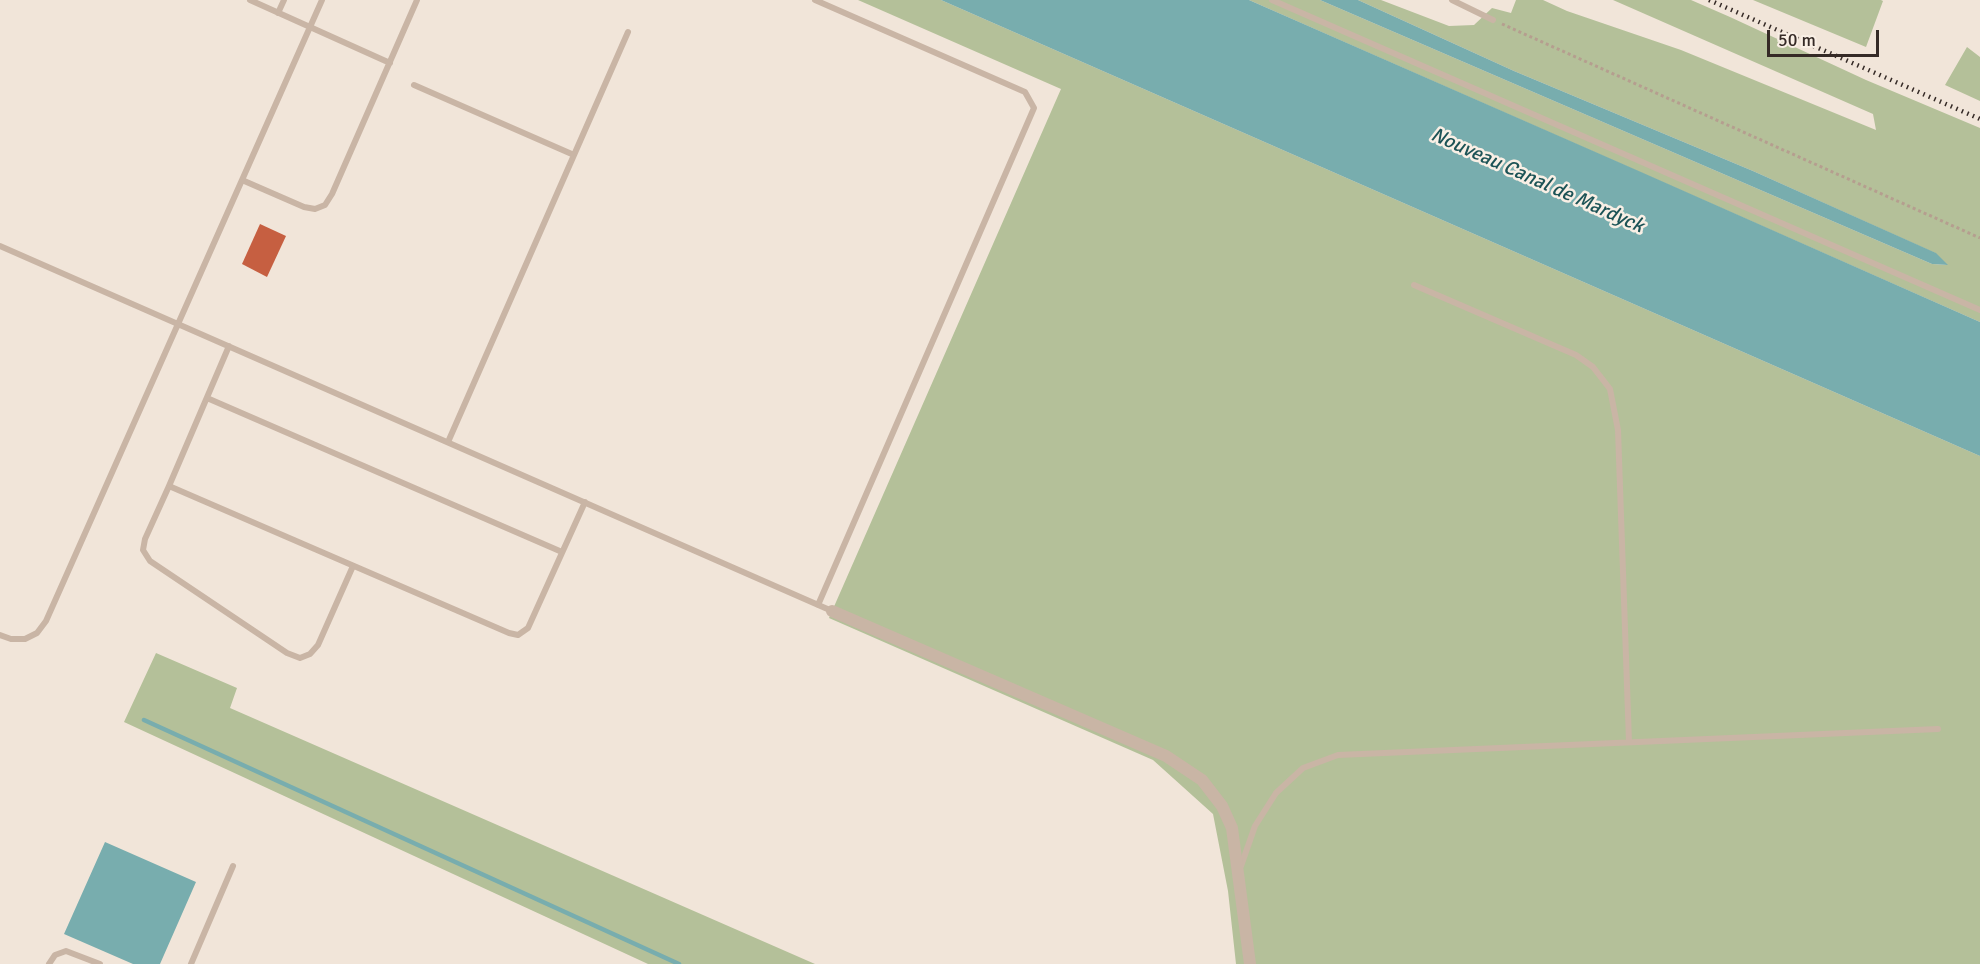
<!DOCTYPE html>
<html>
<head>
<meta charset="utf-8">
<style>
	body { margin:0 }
	#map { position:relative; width:1980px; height:964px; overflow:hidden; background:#f1e5d9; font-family:Signika,sans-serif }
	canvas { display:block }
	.scale { position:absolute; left:1767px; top:30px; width:112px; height:27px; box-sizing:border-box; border:3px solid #352a26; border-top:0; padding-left:8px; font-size:18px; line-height:21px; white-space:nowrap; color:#352a26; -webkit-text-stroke:4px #f9efe5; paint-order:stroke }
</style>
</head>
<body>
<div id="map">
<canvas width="1980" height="964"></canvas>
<div class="scale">50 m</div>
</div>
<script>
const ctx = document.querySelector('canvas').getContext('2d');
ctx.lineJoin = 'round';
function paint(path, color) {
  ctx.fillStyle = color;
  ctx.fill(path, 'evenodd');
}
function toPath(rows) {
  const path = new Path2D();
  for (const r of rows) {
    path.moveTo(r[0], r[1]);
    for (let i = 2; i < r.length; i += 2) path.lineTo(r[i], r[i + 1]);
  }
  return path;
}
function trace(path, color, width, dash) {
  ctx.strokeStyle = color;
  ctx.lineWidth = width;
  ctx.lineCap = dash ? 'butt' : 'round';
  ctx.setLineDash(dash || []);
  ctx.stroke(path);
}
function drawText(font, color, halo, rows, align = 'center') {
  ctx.font = font + ' Signika,sans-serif';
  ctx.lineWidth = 5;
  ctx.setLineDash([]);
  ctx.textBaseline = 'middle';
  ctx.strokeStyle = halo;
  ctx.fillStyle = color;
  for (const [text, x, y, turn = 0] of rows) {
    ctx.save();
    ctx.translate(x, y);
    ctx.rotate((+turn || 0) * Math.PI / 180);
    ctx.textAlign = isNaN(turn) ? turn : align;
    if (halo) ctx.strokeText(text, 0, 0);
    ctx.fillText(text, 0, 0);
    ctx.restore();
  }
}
const green = toPath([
	[858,0,941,0,1980,456,1980,964,1236,964,1228,891,1213,814,1153,760,829,618,1061,89],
	[1249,0,1320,0,1932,264,1947,265,1935,253,1753,171,1514,71,1358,0,1381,0,1449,26,1474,25,1492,8,1511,13,1516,0,1543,0,1567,11,1681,50,1876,130,1873,114,1613,0,1691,0,1730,17,1866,80,1980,128,1980,322],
	[1753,0,1881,0,1883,1,1866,47],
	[1967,47,1980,57,1980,101,1945,85],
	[156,653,237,688,230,708,815,964,648,964,124,722]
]);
const water = toPath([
	[941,0,1249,0,1641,172,1980,322,1980,456],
	[1320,0,1358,0,1514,71,1753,171,1936,253,1948,265,1932,264],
	[105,842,196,882,160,964,133,964,64,934]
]);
const stream = toPath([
	[144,720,679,964]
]);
const building = toPath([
	[260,224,286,236,267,277,242,264]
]);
const path = toPath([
	[1502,24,1980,238]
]);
const lane = toPath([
	[250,0,390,63],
	[815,0,1025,92,1034,108,818,605],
	[1272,0,1980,310],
	[1452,0,1493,20],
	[278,13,284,0],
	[414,85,574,155],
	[242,180,304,207,315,209,325,205,332,194,417,0],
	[0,246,832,611],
	[1414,285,1576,355,1593,367,1610,389,1618,430,1629,742],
	[229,346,169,486,509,633,518,635,528,628,585,502],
	[207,398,562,552],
	[448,442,628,32],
	[169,486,145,539,143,550,150,561,287,653,300,658,310,654,318,645,353,566],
	[0,635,11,639,25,639,37,633,46,621,322,0],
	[1241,866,1255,826,1276,793,1303,768,1338,755,1938,729],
	[49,964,55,955,66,951,100,964],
	[191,964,233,866]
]);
const street = toPath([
	[832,611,1166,756,1202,780,1222,806,1232,828,1250,964]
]);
const rail = toPath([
	[1709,0,1980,119]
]);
const waterNames = [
	["Nouveau Canal de Mardyck",1537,181,24]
];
paint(green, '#b4c099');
paint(water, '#78adae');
trace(stream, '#78adae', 4.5);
paint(building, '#c65f41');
trace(path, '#b59e8f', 3, [3, 3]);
trace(lane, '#c9b5a5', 6);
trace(street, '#c9b5a5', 12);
trace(rail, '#352a26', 4.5, [1.5, 4.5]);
drawText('italic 20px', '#1c5356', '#f9efe5', waterNames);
</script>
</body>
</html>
